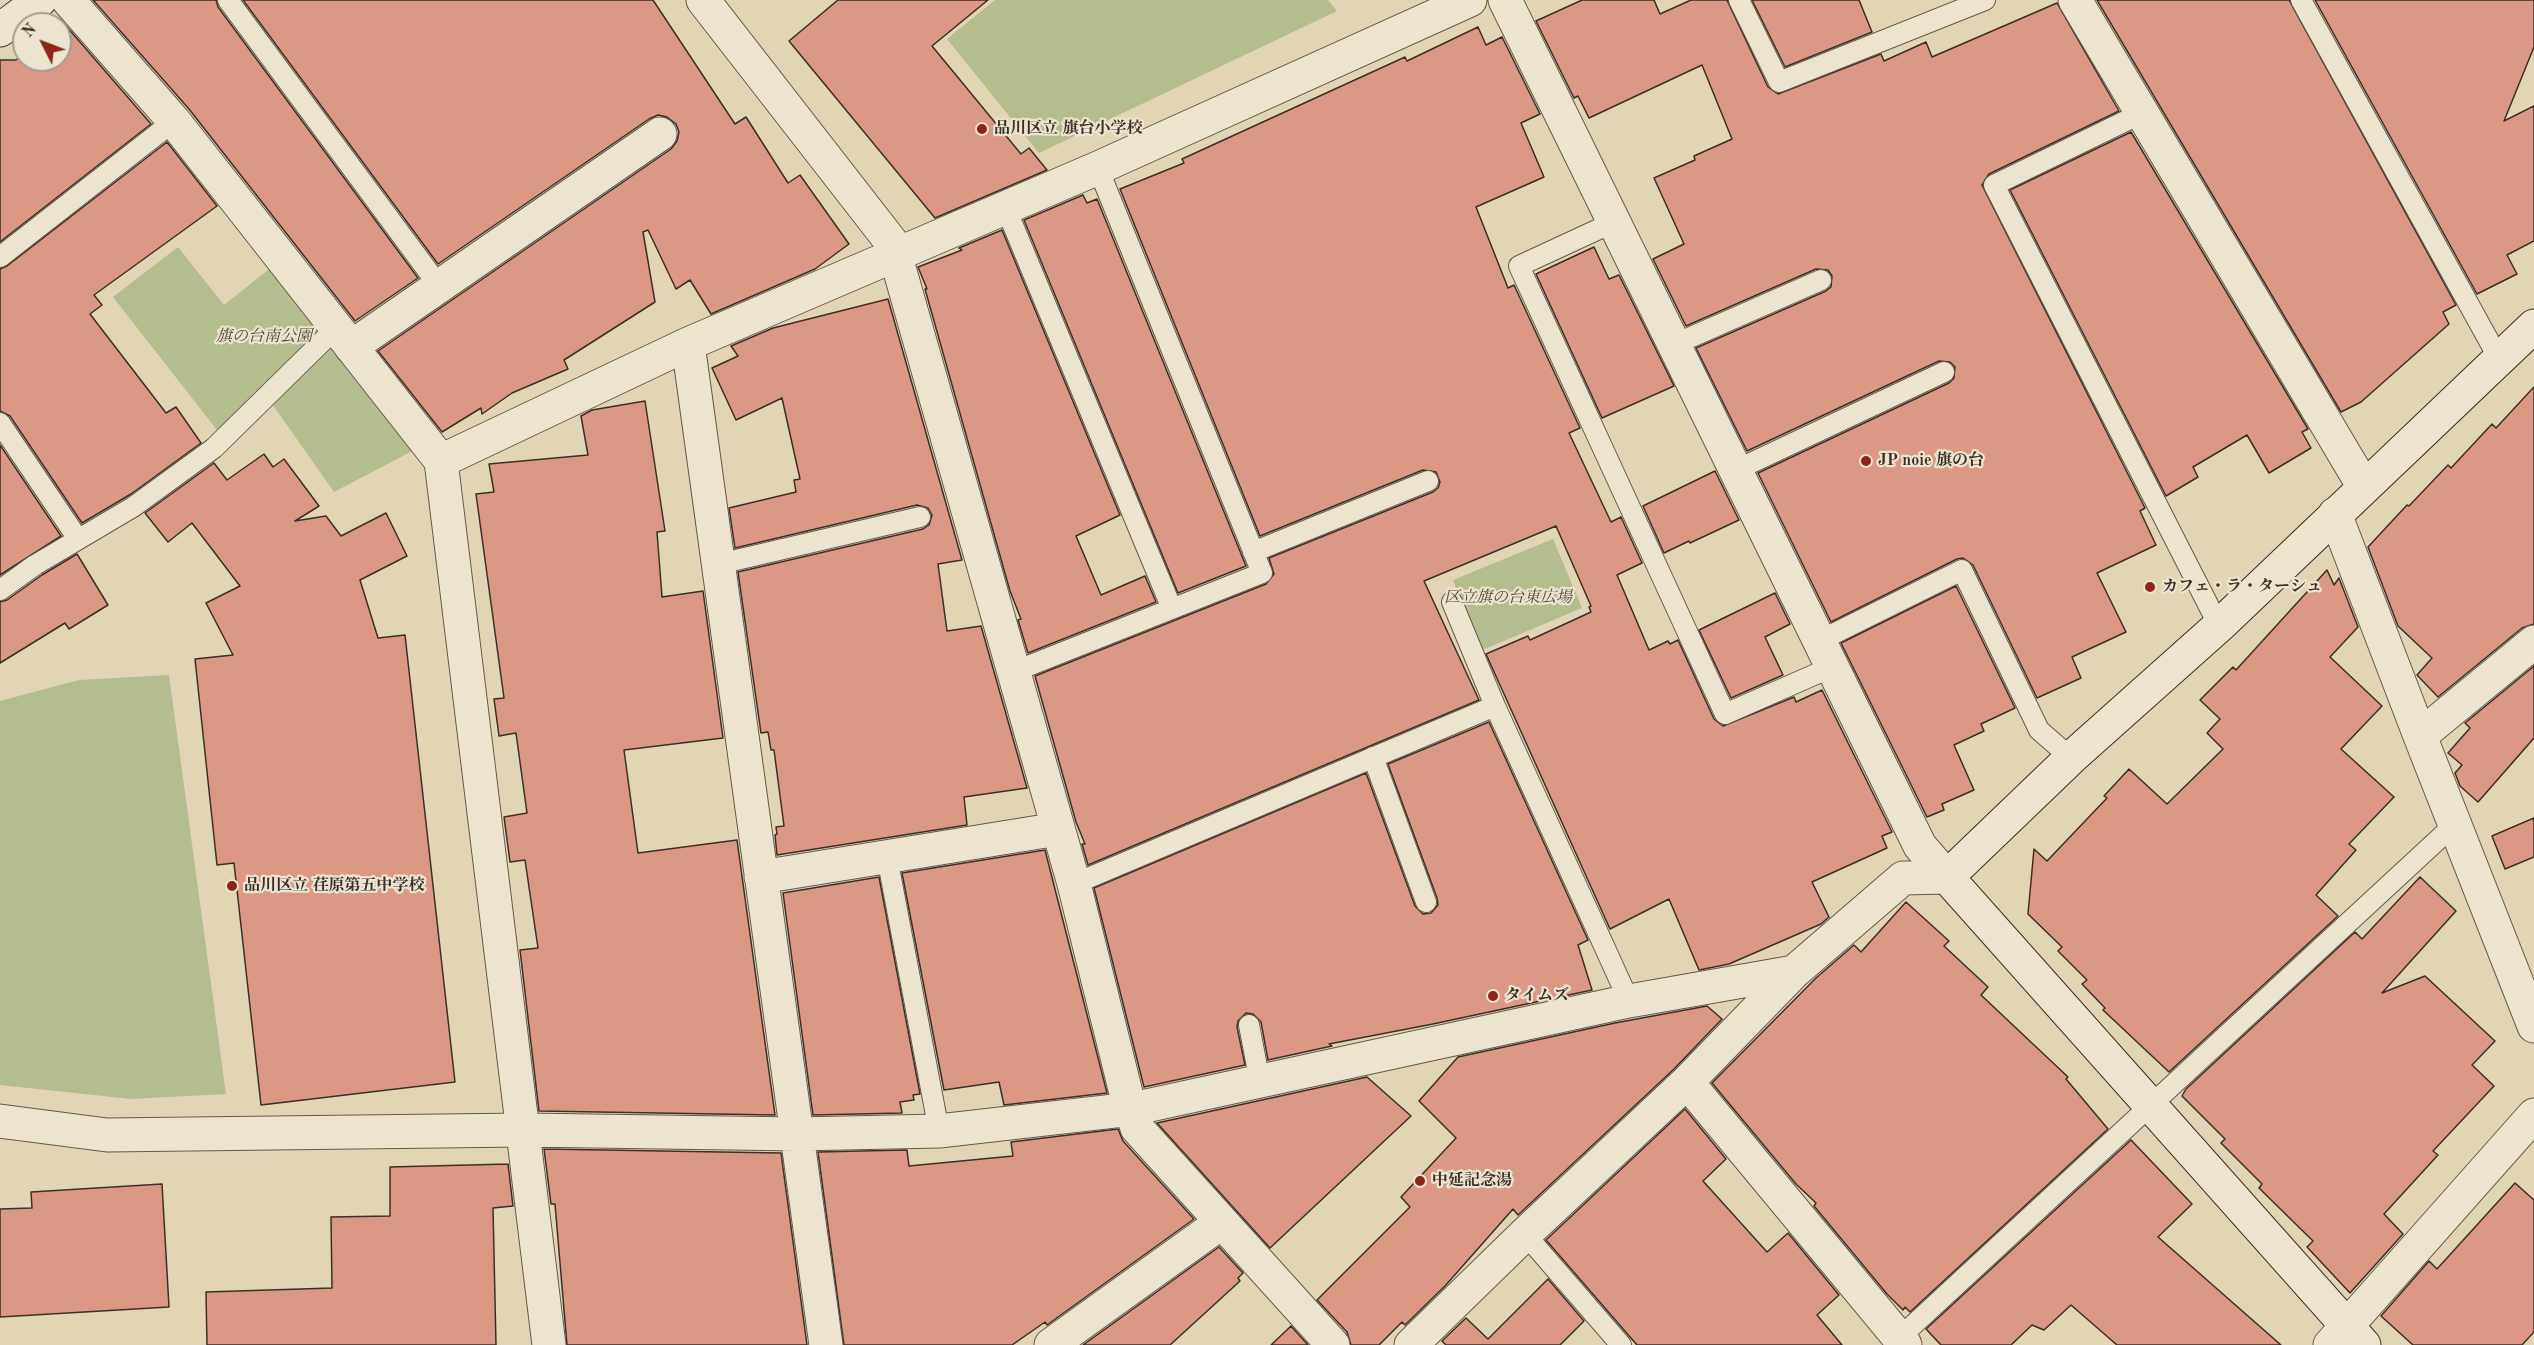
<!DOCTYPE html>
<html>
<head>
<meta charset="utf-8">
<style>
	body { margin:0 }
	#map { position:relative; width:2534px; height:1345px; overflow:hidden; background:#e2d5b5; font-family:"Old Standard TT",serif }
	canvas { display:block }
	.north { position:absolute; left:12px; top:12px; width:60px; height:60px; box-sizing:border-box; background:#ece4cf; border:2px solid #a69b8c; border-radius:50%; rotate:312deg; font-size:16px; font-weight:700; line-height:24px; text-align:center; color:#3d2e28 }
	.north::after { content:''; display:block; margin:auto; width:21px; height:27px; background:#8f2418; clip-path:polygon(50% 0,100% 100%,50% 72%,0 100%) }
</style>
</head>
<body>
<div id="map">
<canvas width="2534" height="1345"></canvas>
<div class="north">N</div>
</div>
<script>
const ctx = document.querySelector('canvas').getContext('2d');
ctx.lineJoin = 'round';
function paint(path, color) {
  ctx.fillStyle = color;
  ctx.fill(path, 'evenodd');
}
function toPath(rows) {
  const path = new Path2D();
  for (const r of rows) {
    path.moveTo(r[0], r[1]);
    for (let i = 2; i < r.length; i += 2) path.lineTo(r[i], r[i + 1]);
  }
  return path;
}
function trace(path, color, width, dash) {
  ctx.strokeStyle = color;
  ctx.lineWidth = width;
  ctx.lineCap = dash ? 'butt' : 'round';
  ctx.setLineDash(dash || []);
  ctx.stroke(path);
}
function drawText(font, color, halo, rows, align = 'center') {
  ctx.font = font + ' "Old Standard TT","Noto Serif JP",serif';
  ctx.lineWidth = 4.5;
  ctx.setLineDash([]);
  ctx.textBaseline = 'middle';
  ctx.strokeStyle = halo;
  ctx.fillStyle = color;
  for (const [text, x, y, turn = 0] of rows) {
    ctx.save();
    ctx.translate(x, y);
    ctx.rotate((+turn || 0) * Math.PI / 180);
    ctx.textAlign = isNaN(turn) ? turn : align;
    if (halo) ctx.strokeText(text, 0, 0);
    ctx.fillText(text, 0, 0);
    ctx.restore();
  }
}
const green = toPath([
	[995,0,1328,0,1337,11,1039,153,947,39],
	[178,247,224,305,273,266,418,448,334,492,261,388,217,430,113,297],
	[1553,539,1582,608,1480,651,1453,580],
	[169,675,226,1094,131,1099,0,1085,0,701,79,680]
]);
const building = toPath([
	[93,0,216,0,218,7,418,278,355,321,189,109,93,0],
	[243,0,653,0,735,124,746,117,788,183,800,175,849,244,815,269,711,314,690,280,676,289,648,230,643,232,655,302,564,360,568,369,512,393,482,414,481,408,442,432,378,351,671,149,677,141,679,132,676,124,667,117,658,115,649,119,438,264,243,0],
	[838,0,988,0,932,46,1021,154,1029,148,1047,170,935,218,789,41,838,0],
	[1582,0,1654,0,1660,14,1691,0,1727,0,1768,87,1778,94,1881,54,1884,61,1926,42,1932,57,2057,3,2119,111,1989,174,1982,185,2145,508,2140,511,2156,545,2097,573,2126,632,2072,657,2081,678,2037,698,1973,565,1963,558,1957,559,1831,622,1758,473,1949,383,1954,378,1955,367,1950,362,1939,361,1747,451,1696,348,1826,291,1831,287,1832,276,1828,270,1816,269,1686,326,1653,259,1684,244,1654,178,1695,160,1694,156,1732,139,1702,65,1589,118,1578,96,1574,98,1536,21,1582,0],
	[1752,0,1859,0,1872,32,1785,67,1752,0],
	[2097,0,2289,0,2456,305,2443,312,2449,324,2361,402,2341,412,2097,0],
	[2315,0,2534,0,2534,47,2504,121,2534,106,2534,241,2507,255,2517,274,2477,294,2315,0],
	[60,19,151,124,0,242,0,60,16,60,24,54,24,60,60,60,60,19],
	[1478,27,1486,45,1502,37,1540,114,1521,123,1544,177,1476,207,1508,288,1514,285,1580,428,1569,433,1611,522,1621,517,1642,563,1617,575,1649,650,1668,641,1670,644,1678,640,1714,719,1723,726,1794,697,1796,702,1822,690,1892,832,1882,836,1887,848,1812,882,1829,917,1821,924,1729,964,1699,970,1669,899,1610,929,1486,654,1528,636,1530,640,1591,612,1589,607,1591,606,1556,526,1424,581,1479,700,1088,865,1082,844,1085,844,1076,822,1035,676,1266,584,1274,574,1269,558,1433,492,1438,488,1440,482,1436,472,1423,470,1260,536,1120,189,1184,163,1182,159,1405,57,1407,61,1478,27],
	[2131,132,2308,429,2302,432,2311,448,2269,473,2247,435,2193,467,2198,477,2166,496,2010,190,2131,132],
	[167,142,217,206,94,295,102,305,90,314,166,413,176,407,201,443,131,494,82,523,10,416,0,411,0,269,7,266,167,142],
	[1083,195,1087,203,1097,199,1246,566,1178,593,1024,220,1083,195],
	[1002,230,1120,515,1076,536,1101,595,1145,576,1156,602,1028,653,1018,620,1021,619,1010,591,925,289,927,289,918,267,962,250,959,248,1002,230],
	[1594,247,1609,279,1619,275,1674,386,1602,418,1536,274,1594,247],
	[888,299,962,560,938,564,947,631,981,626,1027,788,964,797,967,825,777,855,775,835,777,834,776,827,784,826,774,750,771,750,768,732,761,733,738,572,923,529,929,525,932,515,928,508,917,505,735,548,729,508,796,492,794,480,800,479,782,398,736,420,712,368,738,356,731,346,773,328,888,299],
	[2534,387,2534,624,2522,628,2438,697,2417,675,2432,658,2398,626,2368,547,2407,505,2409,506,2448,465,2451,468,2492,424,2496,428,2534,387],
	[645,401,665,531,657,532,662,597,703,591,723,738,624,750,638,853,737,840,775,1115,539,1111,520,950,538,948,525,860,510,862,504,817,527,813,516,733,499,736,494,699,504,698,476,494,494,492,489,464,588,455,581,416,592,410,645,401],
	[0,445,61,536,0,575,0,445],
	[264,454,273,467,284,459,319,506,295,521,326,516,341,536,386,513,407,556,360,580,378,638,405,635,455,1082,261,1105,234,863,217,865,195,659,233,655,206,603,240,586,192,523,168,542,145,513,214,463,227,480,264,454],
	[1715,471,1739,520,1690,543,1689,541,1664,553,1643,506,1715,471],
	[77,554,108,605,69,629,65,623,0,663,0,602,7,600,42,575,77,554],
	[2327,570,2334,585,2339,578,2358,627,2330,657,2382,706,2341,749,2394,797,2349,844,2356,850,2316,895,2338,916,2169,1072,2103,1010,2105,1008,2082,984,2087,980,2058,951,2062,947,2028,914,2034,849,2047,861,2107,798,2104,796,2129,769,2167,804,2223,749,2207,733,2220,719,2200,700,2233,667,2236,670,2327,570],
	[1956,586,2015,708,1981,724,1984,731,1954,745,1974,790,1942,804,1944,810,1927,817,1841,643,1956,586],
	[1775,593,1790,624,1765,637,1783,675,1731,698,1699,630,1775,593],
	[2534,666,2534,738,2478,802,2460,786,2455,773,2462,765,2448,753,2470,728,2465,723,2534,666],
	[1489,722,1588,940,1578,945,1592,990,1433,1024,1329,1044,1332,1046,1268,1060,1261,1022,1253,1014,1246,1013,1238,1021,1237,1027,1245,1065,1144,1087,1094,888,1366,773,1415,906,1423,914,1431,913,1438,905,1437,898,1388,764,1489,722],
	[2534,818,2534,857,2505,869,2492,836,2534,818],
	[1045,850,1107,1093,1004,1105,999,1082,944,1090,902,873,1045,850],
	[879,877,920,1094,913,1095,914,1100,900,1102,902,1113,813,1115,783,893,879,877],
	[2420,877,2456,911,2382,993,2425,976,2495,1041,2472,1065,2494,1086,2433,1151,2438,1155,2384,1214,2403,1234,2350,1293,2307,1247,2313,1241,2259,1188,2262,1184,2221,1143,2225,1139,2182,1096,2186,1089,2355,932,2362,939,2420,877],
	[1906,902,1949,941,1944,946,1988,987,1981,995,2068,1077,2066,1079,2108,1129,1910,1312,1905,1307,1903,1310,1887,1294,1814,1206,1816,1203,1796,1184,1712,1083,1816,978,1854,945,1861,952,1906,902],
	[1707,1006,1722,1019,1674,1069,1518,1215,1513,1209,1445,1286,1405,1325,1402,1322,1379,1345,1351,1345,1347,1332,1317,1300,1410,1207,1401,1197,1456,1138,1419,1101,1458,1057,1615,1023,1707,1006],
	[1367,1077,1411,1116,1270,1248,1157,1123,1367,1077],
	[1685,1109,1726,1159,1703,1181,1767,1252,1788,1233,1839,1295,1817,1315,1842,1345,1637,1345,1546,1240,1685,1109],
	[1118,1129,1123,1141,1194,1219,1047,1325,1045,1322,1012,1345,844,1345,818,1152,907,1150,909,1166,1013,1156,1011,1142,1118,1129],
	[2131,1140,2192,1204,2158,1237,2281,1345,2117,1345,2071,1305,2044,1330,2032,1325,2011,1345,1941,1345,1926,1329,2131,1140],
	[544,1149,781,1153,807,1345,567,1345,555,1204,551,1204,544,1149],
	[508,1164,513,1206,493,1208,496,1345,207,1345,206,1292,332,1288,331,1217,390,1216,390,1167,508,1164],
	[2515,1183,2534,1200,2534,1332,2522,1345,2413,1345,2381,1316,2429,1261,2437,1269,2515,1183],
	[162,1184,169,1307,0,1317,0,1209,32,1208,31,1192,162,1184],
	[1219,1247,1243,1273,1238,1278,1240,1281,1170,1345,1083,1345,1219,1247],
	[1548,1279,1584,1321,1560,1345,1446,1345,1442,1341,1466,1318,1488,1339,1548,1279],
	[1291,1326,1308,1345,1271,1345,1291,1326]
]);
const lane = toPath([
	[228,0,439,286],
	[1739,0,1779,82,1985,0],
	[2301,0,2499,359],
	[2142,113,1994,185,2219,626],
	[1005,206,1172,609],
	[1614,222,1519,266,1725,714,1832,667],
	[0,257,174,121],
	[1673,345,1821,280],
	[0,423,78,539],
	[1734,471,1944,372],
	[1253,552,1428,481],
	[719,564,920,517],
	[0,590,35,565,133,507,214,448,336,328],
	[1452,602,1495,706,1629,1001],
	[1819,641,1962,570,2039,730,2071,758],
	[1013,672,1262,573,1098,168],
	[1373,757,1426,902],
	[887,857,939,1131],
	[1074,884,1495,706],
	[1249,1025,1260,1082],
	[1525,1234,1621,1345],
	[1899,1338,2456,823]
]);
const street = toPath([
	[68,0,174,121,441,461,549,1345],
	[703,0,892,243,1074,884,1126,1093,1137,1128,1333,1345],
	[1505,0,1920,846,1947,877],
	[2075,0,2364,487],
	[688,344,826,1345],
	[351,347,660,134],
	[441,461,688,344,1098,168,1470,0],
	[2335,514,2420,736,2534,1026],
	[2420,736,2534,642],
	[761,877,1058,829],
	[1687,1082,1905,1345],
	[0,1121,107,1135,524,1130,797,1134,939,1131,1132,1109,1629,1001,1794,972],
	[1051,1345,1222,1222],
	[1411,1345,1525,1234,1687,1082,1794,972,1903,878,1947,877],
	[2330,1345,2534,1115]
]);
const secondary = toPath([
	[0,30,40,0],
	[2364,1345,1947,877,2071,758,2219,626,2534,326]
]);
const markers = [
	[982,129,6,"#8f2418"],
	[1866,461,6,"#8f2418"],
	[2150,587,6,"#8f2418"],
	[232,886,6,"#8f2418"],
	[1493,996,6,"#8f2418"],
	[1420,1181,6,"#8f2418"]
];
const poiNames = [
	["品川区立 旗台小学校",994,129],
	["JP noie 旗の台",1878,461],
	["カフェ・ラ・ターシュ",2162,587],
	["品川区立 荏原第五中学校",244,886],
	["タイムズ",1505,996],
	["中延記念湯",1432,1181]
];
const parkNames = [
	["旗の台南公園",264,337],
	["区立旗の台東広場",1508,598]
];
paint(green, '#b3bd8d');
paint(building, '#db9885');
trace(building, '#3d2e28', 1.5);
trace(lane, '#66584b', 22);
trace(street, '#66584b', 35);
trace(secondary, '#3d2e28', 35);
trace(lane, '#ece4cf', 20);
trace(street, '#ece4cf', 33);
trace(secondary, '#ece4cf', 33);
for (const [x, y, r, color] of markers) {
  const dot = new Path2D();
  dot.arc(x, y, r, 0, 2 * Math.PI);
  ctx.fillStyle = color;
  ctx.fill(dot);
  trace(dot, '#ece4cf', 2);
}
drawText('bold 16px', '#3d2e28', '#ece4cf', poiNames, 'left');
drawText('italic 16px', '#554b3c', '#ece4cf', parkNames);
</script>
</body>
</html>
